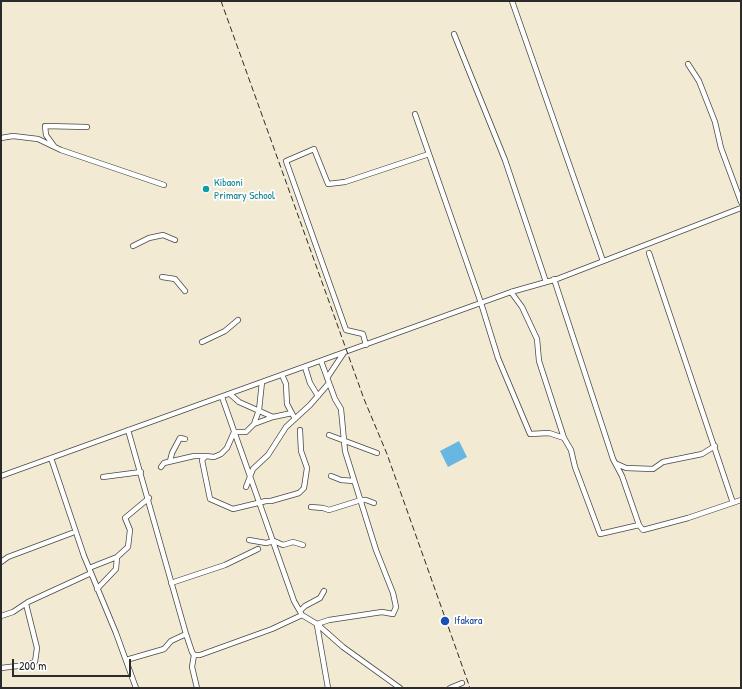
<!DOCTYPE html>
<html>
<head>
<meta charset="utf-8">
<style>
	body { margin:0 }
	#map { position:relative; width:742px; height:689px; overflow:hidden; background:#f2ead3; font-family:"Patrick Hand",sans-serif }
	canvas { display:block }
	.frame { position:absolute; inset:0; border:2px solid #2b2b2b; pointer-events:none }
	.scale { position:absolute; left:12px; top:659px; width:119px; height:18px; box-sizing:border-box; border:2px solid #2b2b2b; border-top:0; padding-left:5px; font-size:12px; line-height:14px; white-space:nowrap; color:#2b2b2b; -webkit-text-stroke:3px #fff; paint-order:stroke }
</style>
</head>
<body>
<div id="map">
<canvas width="742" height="689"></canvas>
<div class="frame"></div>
<div class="scale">200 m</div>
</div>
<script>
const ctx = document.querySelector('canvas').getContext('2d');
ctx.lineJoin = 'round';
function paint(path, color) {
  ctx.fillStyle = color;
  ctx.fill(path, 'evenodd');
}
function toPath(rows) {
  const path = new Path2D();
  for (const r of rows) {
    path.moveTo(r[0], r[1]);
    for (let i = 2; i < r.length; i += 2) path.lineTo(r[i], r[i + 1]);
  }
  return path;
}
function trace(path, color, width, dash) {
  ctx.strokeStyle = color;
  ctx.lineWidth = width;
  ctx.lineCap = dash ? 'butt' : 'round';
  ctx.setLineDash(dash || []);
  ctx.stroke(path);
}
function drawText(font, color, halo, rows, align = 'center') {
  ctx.font = font + ' "Patrick Hand",sans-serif';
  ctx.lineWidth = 3.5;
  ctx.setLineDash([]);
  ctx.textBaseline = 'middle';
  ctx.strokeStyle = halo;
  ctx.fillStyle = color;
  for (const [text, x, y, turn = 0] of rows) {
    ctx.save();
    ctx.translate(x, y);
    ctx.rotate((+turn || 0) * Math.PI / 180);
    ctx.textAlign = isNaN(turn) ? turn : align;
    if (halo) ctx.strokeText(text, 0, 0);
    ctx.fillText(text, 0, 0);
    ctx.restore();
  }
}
const water = toPath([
	[459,441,467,457,448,467,440,451]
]);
const street = toPath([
	[512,1,603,261],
	[454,34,505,160,546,282],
	[688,64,699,81,715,122,721,148,741,202],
	[415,114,481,303,498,358,530,434,549,433,564,438],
	[1,138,13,136,38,139,61,150,164,185],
	[54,146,46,135,45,126,87,127],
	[133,246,149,238,163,235,175,240],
	[649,253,733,503],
	[162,277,175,279,185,291],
	[554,279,613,459,622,476,639,525],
	[511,292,522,307,537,339,539,361,564,438,571,450,575,467,600,534,639,525,643,530,688,518,741,500],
	[202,342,225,331,238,320],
	[366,345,363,334,346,330,286,161,314,149,328,184,345,182,429,154],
	[305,367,310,383,318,396],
	[282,375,286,384,287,404,295,419],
	[327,378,343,354],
	[262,382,259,410,254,424,246,432,234,432,227,448,221,454,214,457,206,456,202,460,210,499,233,509,266,501,271,501,299,493,304,488,307,468,301,451,300,430],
	[230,394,239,402,273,417],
	[222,397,294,601,302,615,317,624,343,647,400,688],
	[254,424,273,417,292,413],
	[128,430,186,634],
	[329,435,377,453],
	[51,458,84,556,116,633,136,688],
	[170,461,172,453,180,438,185,439],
	[617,464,626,468,653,469,663,462,702,454,715,446],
	[161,467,164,463,194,456,206,456],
	[1,476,511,292,557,279,741,208],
	[331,476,341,480,354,481],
	[103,477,141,472],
	[246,487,253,469,268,455,286,427,310,405,329,383],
	[311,507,323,508,329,510,361,500,366,500,374,503],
	[249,540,266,543,274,541,283,545,293,542,303,545],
	[1,562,8,557,72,533],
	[89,568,117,557],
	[171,583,225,565,258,549],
	[97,589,116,569,117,557,128,547,130,530,125,518,149,498],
	[300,611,305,606,320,598,324,591],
	[1,616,13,612,28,602,89,574],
	[317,624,329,620,382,612,393,614,396,607,393,593,376,550,345,451,341,409,335,399,321,361],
	[317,625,328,688],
	[194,655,192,667,197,688],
	[126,660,164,649,171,641,186,634,192,652,194,655,200,655,272,629,302,615],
	[1,668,26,665,35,662,37,648,26,604],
	[450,688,462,683]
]);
const rail = toPath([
	[221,1,364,399,387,454,470,688]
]);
const markers = [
	[206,189,4,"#0f9aa8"],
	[445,621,5,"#1a4fb4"]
];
const cultureNames = [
	["Kibaoni",214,183],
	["Primary School",214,196]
];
const transitNames = [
	["Ifakara",454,621]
];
paint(water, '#68b6e2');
trace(street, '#494844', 6);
trace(street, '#fff', 4.5);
trace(rail, '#2b2b2b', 1, [6, 3]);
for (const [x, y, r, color] of markers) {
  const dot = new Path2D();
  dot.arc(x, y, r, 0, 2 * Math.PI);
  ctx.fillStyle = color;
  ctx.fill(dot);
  trace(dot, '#fff', 1.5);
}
drawText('11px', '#0d838f', '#fff', cultureNames, 'left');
drawText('11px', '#164399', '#fff', transitNames, 'left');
</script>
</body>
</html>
